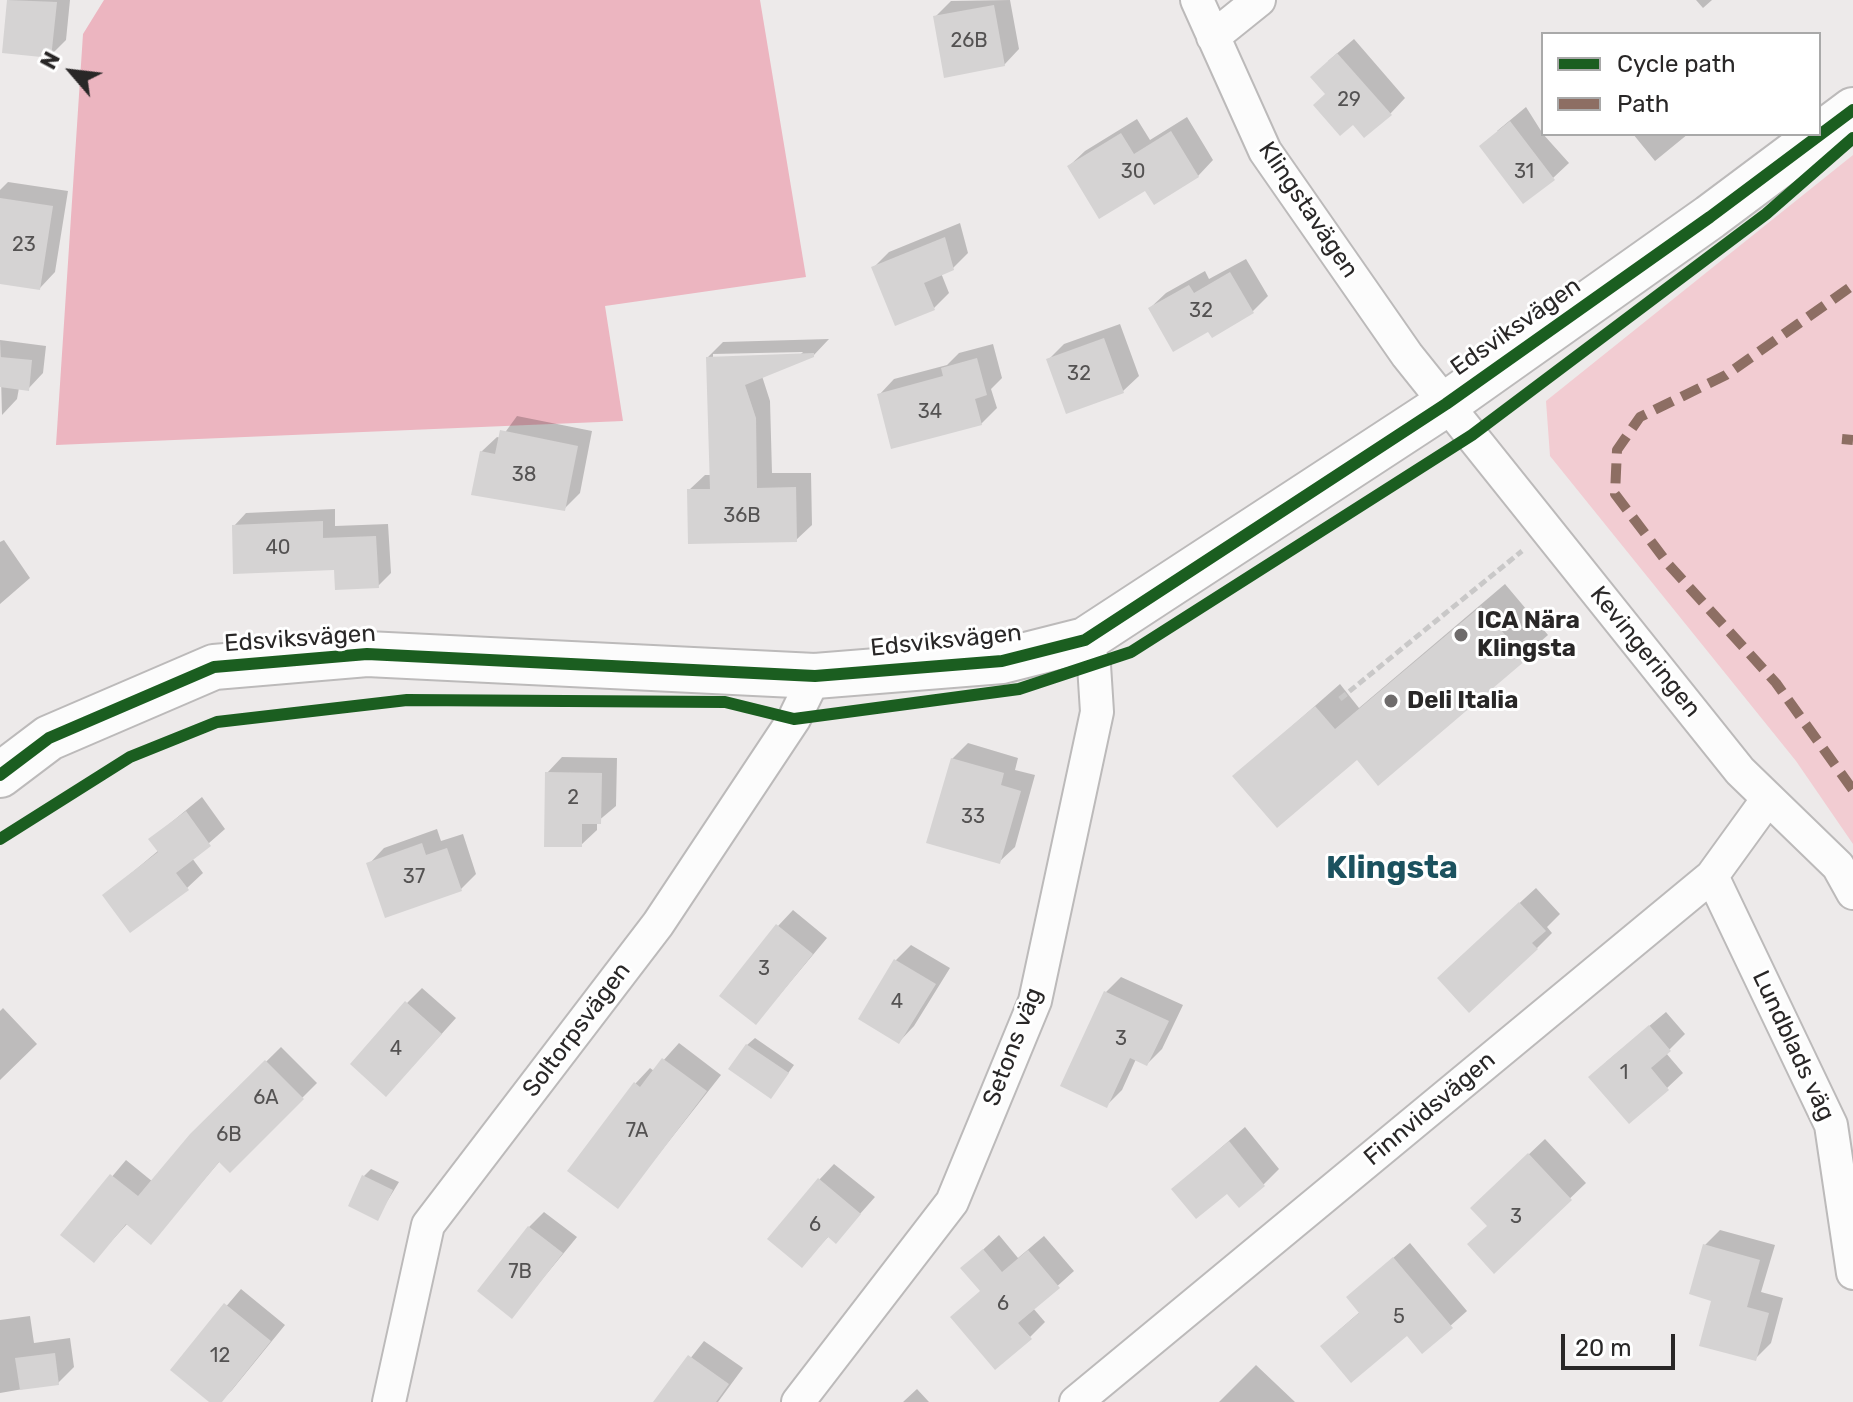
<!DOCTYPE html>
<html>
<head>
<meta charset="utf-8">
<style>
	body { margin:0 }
	#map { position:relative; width:1853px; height:1402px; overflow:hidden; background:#edeaea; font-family:Rubik,sans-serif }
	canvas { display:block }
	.legend { position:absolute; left:1541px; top:32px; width:280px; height:104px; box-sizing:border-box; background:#fff; border:2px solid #a9a9a9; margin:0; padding:10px 14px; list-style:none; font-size:24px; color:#292727 }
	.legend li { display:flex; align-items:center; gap:16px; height:40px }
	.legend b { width:40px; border:2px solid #a9a9a9 }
	.north { position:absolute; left:32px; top:32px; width:80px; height:80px; -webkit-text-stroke:6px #fff; paint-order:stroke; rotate:298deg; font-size:22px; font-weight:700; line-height:32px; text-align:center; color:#292727 }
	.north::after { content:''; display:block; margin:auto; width:28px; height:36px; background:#292727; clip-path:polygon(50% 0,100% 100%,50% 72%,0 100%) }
	.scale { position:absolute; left:1561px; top:1334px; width:114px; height:36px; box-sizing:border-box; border:4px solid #292727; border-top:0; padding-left:10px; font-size:24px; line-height:28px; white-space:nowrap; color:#292727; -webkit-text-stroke:6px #fff; paint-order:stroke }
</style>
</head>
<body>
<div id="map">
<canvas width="1853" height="1402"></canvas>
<ul class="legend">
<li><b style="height:10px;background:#1b5e20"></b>Cycle path</li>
<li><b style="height:10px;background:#8d6e63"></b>Path</li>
</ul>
<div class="north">N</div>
<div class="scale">20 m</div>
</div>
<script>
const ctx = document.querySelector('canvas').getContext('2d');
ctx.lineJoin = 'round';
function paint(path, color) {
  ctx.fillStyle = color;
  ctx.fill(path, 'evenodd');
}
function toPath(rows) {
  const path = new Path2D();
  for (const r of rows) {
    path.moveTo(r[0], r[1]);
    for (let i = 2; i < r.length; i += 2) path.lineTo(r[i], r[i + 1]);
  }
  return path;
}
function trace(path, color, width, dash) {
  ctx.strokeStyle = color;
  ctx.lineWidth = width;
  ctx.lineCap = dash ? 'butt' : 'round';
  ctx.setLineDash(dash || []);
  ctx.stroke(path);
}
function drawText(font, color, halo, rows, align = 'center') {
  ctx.font = font + ' Rubik,sans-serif';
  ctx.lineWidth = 6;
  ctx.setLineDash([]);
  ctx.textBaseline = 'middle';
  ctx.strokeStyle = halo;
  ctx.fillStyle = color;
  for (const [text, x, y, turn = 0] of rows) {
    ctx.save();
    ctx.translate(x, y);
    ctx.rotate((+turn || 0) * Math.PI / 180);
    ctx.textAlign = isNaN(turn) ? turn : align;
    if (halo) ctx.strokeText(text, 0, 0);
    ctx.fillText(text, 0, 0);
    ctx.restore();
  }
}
const green = toPath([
	[1853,155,1853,844,1796,761,1550,456,1546,401]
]);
const forest = toPath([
	[104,0,760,0,806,277,605,306,623,421,56,445,83,34]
]);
const shadow = toPath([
	[9,0,70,0,66,40,50,56,4,51],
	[1010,0,1019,49,1004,65,935,17,951,1],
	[1696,0,1712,0,1703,8],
	[1354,39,1405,98,1390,114,1327,94,1328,61],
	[1526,107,1543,134,1569,163,1553,178,1497,131],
	[1187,117,1213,160,1198,176,1146,188,1069,166,1085,151,1137,119,1150,140],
	[1633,134,1688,134,1655,161],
	[8,182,68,191,55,272,40,288,0,282,0,190],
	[960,223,968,253,952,269,941,273,949,293,934,308,874,267,889,252],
	[1246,259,1268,296,1252,312,1208,329,1150,308,1166,293,1205,271,1209,279],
	[1120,324,1139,376,1123,391,1048,360,1064,344],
	[829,339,813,356,762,376,770,401,772,473,811,473,812,525,796,540,689,490,705,475,711,475,708,357,723,342],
	[803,352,799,356,713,358,713,354],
	[0,340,46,346,43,373,28,389,19,388,17,399,2,415],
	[993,344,1002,378,991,389,997,408,981,424,879,395,894,379,947,365,959,353],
	[517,416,592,431,580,493,564,509,481,452,497,437,501,438],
	[335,509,335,526,388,524,391,573,378,586,234,526,246,513],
	[4,540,30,578,0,604,0,542],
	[1505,584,1548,635,1379,783,1357,757,1235,776,1340,684,1359,708],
	[968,743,1018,758,1015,770,1035,775,1015,847,999,862,952,759],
	[562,757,617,758,616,806,597,822,597,830,581,845,547,773],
	[202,797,225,829,192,858,203,873,187,888,104,896,159,850,151,839],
	[437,829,441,841,463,834,476,874,461,889,369,864,384,848],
	[1536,888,1560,914,1547,927,1552,933,1537,948,1455,962],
	[793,910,827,938,756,1023,778,926],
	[911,945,950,968,914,1026,899,1042,896,960],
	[1121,977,1183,1005,1162,1049,1147,1064,1136,1059,1122,1090,1106,1106,1106,992],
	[422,988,456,1018,401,1079,407,1003],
	[3,1008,37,1044,0,1080,0,1011],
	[1666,1012,1685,1034,1666,1053,1683,1073,1667,1088,1606,1062],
	[755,1038,794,1065,771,1097,747,1045],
	[679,1043,721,1075,618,1206,635,1084,650,1068,654,1071],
	[281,1047,317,1083,230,1170,220,1161,151,1242,128,1223,94,1260,63,1235,126,1160,153,1182,192,1135],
	[1245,1127,1279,1169,1264,1184,1239,1205,1227,1191,1173,1189],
	[1545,1139,1586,1183,1494,1271,1488,1193],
	[834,1164,875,1197,836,1241,829,1236,802,1265,819,1180],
	[371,1169,399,1182,377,1218,364,1176],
	[544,1212,577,1237,512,1316,529,1227],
	[1720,1230,1775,1245,1761,1292,1783,1298,1771,1343,1755,1359,1714,1299,1705,1245],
	[999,1235,1018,1258,1044,1236,1074,1271,1033,1308,1045,1322,1030,1337,963,1268],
	[1410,1243,1467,1311,1422,1351,1407,1333,1338,1331,1361,1311,1349,1297],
	[241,1289,285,1325,232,1390,220,1402,212,1402,172,1370],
	[30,1316,34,1343,70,1338,74,1367,58,1383,0,1393,0,1320],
	[704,1341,743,1368,718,1402,656,1402],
	[1256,1365,1295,1402,1219,1402],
	[917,1389,929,1402,903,1402]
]);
const building = toPath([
	[7,0,57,2,51,58,2,53],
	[994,5,1005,66,944,78,933,16],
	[1337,53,1392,115,1364,138,1353,125,1340,136,1313,105,1325,94,1310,77],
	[1510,121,1555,180,1523,204,1479,146],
	[1171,131,1199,177,1154,205,1145,191,1099,219,1067,166,1121,133,1134,154],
	[0,198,53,206,40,290,0,284],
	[945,237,954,270,924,283,935,310,895,326,871,267],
	[1230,272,1254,313,1212,338,1208,332,1173,352,1148,308,1189,285,1194,293],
	[1104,338,1124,393,1066,414,1046,359],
	[814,353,814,357,745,385,756,418,757,488,796,487,797,542,688,544,687,489,710,489,706,357],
	[0,357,32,360,29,391,0,387],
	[977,358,987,395,975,399,982,425,891,449,877,394,943,376,941,368],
	[500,430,578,446,565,511,471,495,480,451,495,454],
	[323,521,323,538,376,536,379,588,335,590,334,570,233,574,232,525],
	[1481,606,1526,660,1378,786,1357,760,1277,828,1232,776,1315,706,1335,729],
	[951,758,1004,773,1001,785,1021,791,1000,864,926,843],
	[545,772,602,773,601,824,582,824,582,847,544,847],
	[186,811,211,846,176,873,189,890,130,933,102,895,158,852,148,839],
	[422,843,426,855,447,848,462,891,385,918,366,863],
	[1519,902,1546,931,1532,943,1538,949,1469,1013,1437,978],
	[776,924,813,954,756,1025,719,996],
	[894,959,936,984,899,1044,858,1019],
	[1104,991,1169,1021,1147,1066,1130,1058,1107,1108,1060,1086],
	[405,1001,442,1034,386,1097,350,1064],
	[1649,1025,1671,1051,1651,1068,1669,1090,1629,1124,1588,1077],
	[746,1044,789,1073,771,1099,728,1069],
	[662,1058,707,1091,618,1209,567,1171,634,1082,640,1087],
	[265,1060,304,1099,230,1173,219,1162,151,1245,126,1224,94,1263,60,1235,110,1174,138,1196,190,1134],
	[1229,1141,1265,1186,1239,1208,1227,1194,1196,1219,1171,1189],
	[1528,1153,1572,1200,1494,1274,1467,1244,1487,1226,1470,1208],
	[362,1175,393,1190,378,1221,348,1206],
	[818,1178,861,1214,836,1244,828,1237,802,1268,767,1239],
	[528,1226,563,1253,512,1319,477,1291],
	[1703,1244,1760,1260,1747,1307,1769,1313,1756,1361,1699,1346,1711,1301,1689,1294],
	[983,1249,1002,1272,1028,1250,1060,1288,1018,1323,1032,1339,995,1370,950,1317,980,1291,960,1268],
	[1393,1257,1453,1328,1422,1354,1407,1336,1351,1383,1320,1346,1359,1313,1346,1297],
	[224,1303,271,1341,222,1402,209,1402,170,1370],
	[55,1353,59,1385,20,1390,15,1358],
	[688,1355,729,1384,716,1402,653,1402]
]);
const path = toPath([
	[1340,699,1522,551]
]);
const street = toPath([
	[1197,0,1265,151,1407,355,1740,771,1838,866,1853,893],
	[1213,37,1259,0],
	[1712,876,1831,1125,1853,1273],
	[389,1402,428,1225,658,924,794,719,815,676],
	[798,1402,952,1202,1035,1001,1097,712,1094,665,1085,640],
	[1076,1402,1712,876,1767,800]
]);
const secondary = toPath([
	[0,775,49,738,214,667,367,654,815,676,1002,661,1085,640,1446,404,1710,217,1853,110]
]);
const quiet = toPath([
	[1849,288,1726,375,1640,417,1617,450,1615,494,1669,565,1776,683,1853,790],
	[1842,439,1853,440]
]);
const cycleway = toPath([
	[0,775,49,738,214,667,367,654,815,676,1002,661,1085,640,1446,404,1710,217,1853,110],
	[0,839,130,757,217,722,407,700,725,702,794,719,1019,689,1131,652,1472,435,1766,214,1853,138]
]);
const markers = [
	[1461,635,8,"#6e6b6b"],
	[1391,701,8,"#6e6b6b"]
];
const numberNames = [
	["26B",969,41],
	["29",1349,100],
	["30",1133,172],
	["31",1524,172],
	["23",24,245],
	["32",1201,311],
	["32",1079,374],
	["34",930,412],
	["38",524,475],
	["36B",742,516],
	["40",278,548],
	["2",573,798],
	["33",973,817],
	["37",414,877],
	["3",764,969],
	["4",897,1002],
	["3",1121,1039],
	["4",396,1049],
	["1",1624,1073],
	["6A",266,1098],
	["7A",637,1131],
	["6B",229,1135],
	["3",1516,1217],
	["6",815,1225],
	["7B",520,1272],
	["6",1003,1304],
	["5",1399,1317],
	["12",220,1356]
];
const streetNames = [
	["Klingstavägen",1308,210,56],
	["Edsviksvägen",1516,327,-35],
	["Edsviksvägen",300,639,-4],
	["Edsviksvägen",946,641,-6],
	["Kevingeringen",1645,652,51],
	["Soltorpsvägen",577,1030,-53],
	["Lundblads väg",1793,1046,65],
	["Setons väg",1013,1047,-69],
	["Finnvidsvägen",1430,1109,-40]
];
const poiNames = [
	["ICA Nära",1477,621],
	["Klingsta",1477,649],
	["Deli Italia",1407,701]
];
const districtNames = [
	["Klingsta",1392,869]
];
paint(green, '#f2ccd2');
paint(forest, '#ecb5c0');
paint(shadow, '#0003');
paint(building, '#d5d3d3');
trace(street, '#bcbaba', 36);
trace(secondary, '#bcbaba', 48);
trace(path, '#c9c8c8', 5, [8, 4]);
trace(street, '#fcfcfc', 32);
trace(secondary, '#fcfcfc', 44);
trace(quiet, '#8d6e63', 10, [20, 10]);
trace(cycleway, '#1b5e20', 12);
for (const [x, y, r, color] of markers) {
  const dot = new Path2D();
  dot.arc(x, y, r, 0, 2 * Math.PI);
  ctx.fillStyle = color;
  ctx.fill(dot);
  trace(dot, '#fff', 3);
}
drawText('20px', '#545252', null, numberNames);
drawText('24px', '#292727', '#fff', streetNames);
drawText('bold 24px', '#292727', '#fff', poiNames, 'left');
drawText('bold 32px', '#1c525f', '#fff', districtNames);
</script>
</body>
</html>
